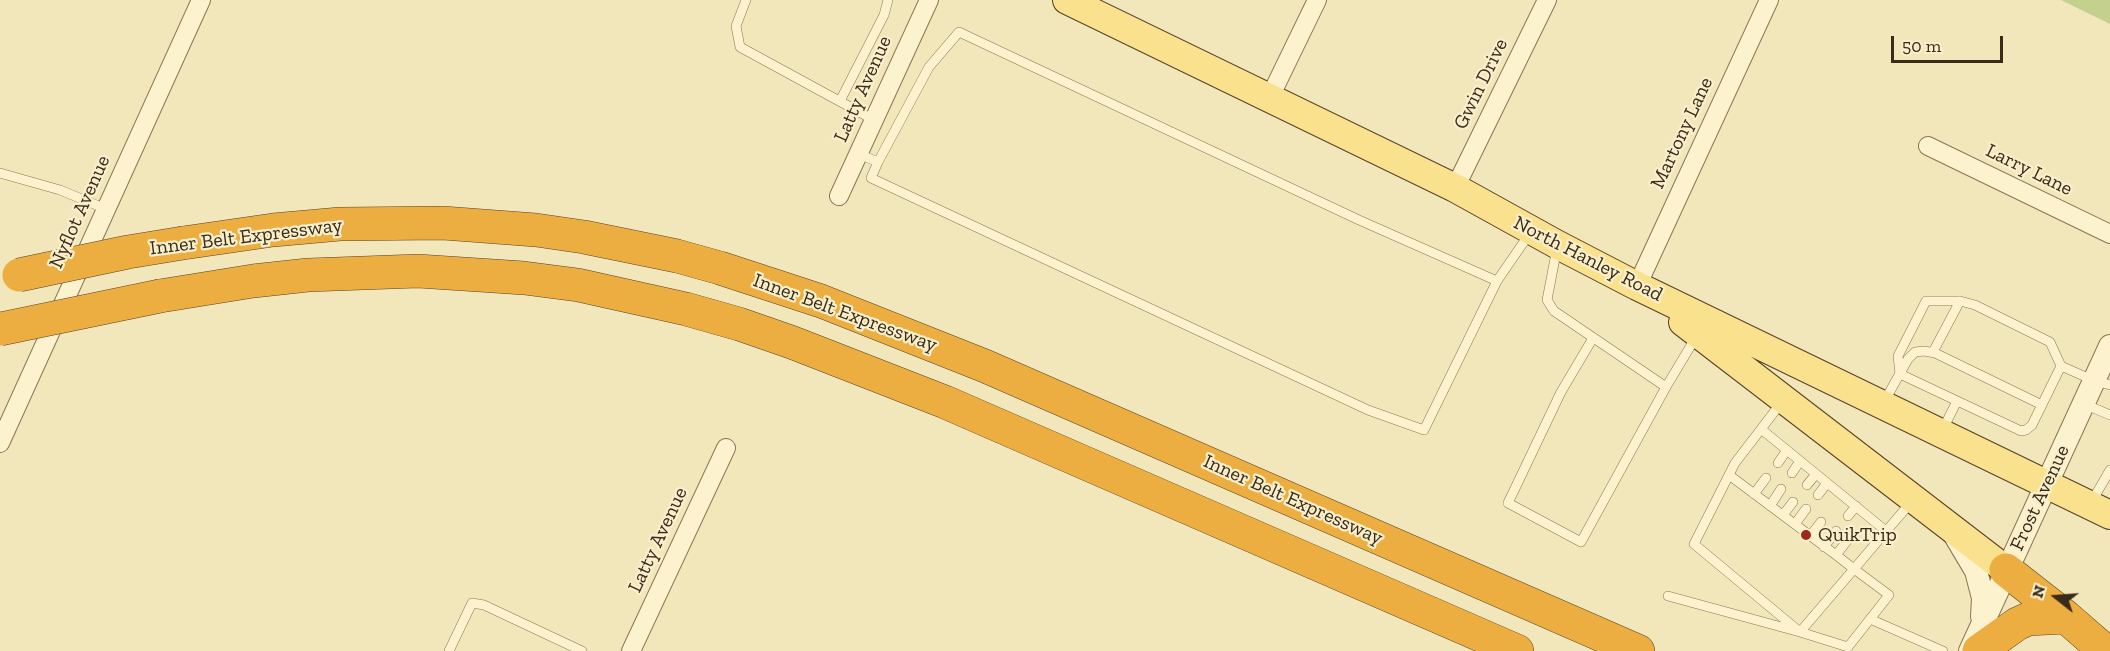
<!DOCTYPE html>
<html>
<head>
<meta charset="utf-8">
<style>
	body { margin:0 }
	#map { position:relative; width:2110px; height:651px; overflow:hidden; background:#f2e6bb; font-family:"Zilla Slab",serif }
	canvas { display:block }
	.north { position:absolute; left:2026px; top:567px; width:60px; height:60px; -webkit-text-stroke:4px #f9efcb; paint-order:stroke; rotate:287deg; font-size:16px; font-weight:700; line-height:24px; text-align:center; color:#382b1a }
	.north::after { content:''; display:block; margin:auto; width:21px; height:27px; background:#382b1a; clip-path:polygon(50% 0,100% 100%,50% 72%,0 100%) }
	.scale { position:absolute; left:1891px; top:36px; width:112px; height:27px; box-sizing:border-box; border:3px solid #382b1a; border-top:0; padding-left:8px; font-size:18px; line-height:21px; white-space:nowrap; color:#382b1a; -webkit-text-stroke:4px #f9efcb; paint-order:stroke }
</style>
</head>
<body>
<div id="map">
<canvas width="2110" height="651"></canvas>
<div class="north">N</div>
<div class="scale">50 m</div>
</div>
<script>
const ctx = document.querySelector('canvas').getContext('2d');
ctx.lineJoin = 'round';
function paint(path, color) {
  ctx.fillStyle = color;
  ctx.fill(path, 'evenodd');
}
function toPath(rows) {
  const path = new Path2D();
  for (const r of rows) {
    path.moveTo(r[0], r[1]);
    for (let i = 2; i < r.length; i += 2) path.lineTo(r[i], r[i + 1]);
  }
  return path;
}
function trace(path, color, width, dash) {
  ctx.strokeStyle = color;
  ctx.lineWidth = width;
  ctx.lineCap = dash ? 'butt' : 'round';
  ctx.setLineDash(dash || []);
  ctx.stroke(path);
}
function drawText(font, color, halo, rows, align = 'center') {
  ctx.font = font + ' "Zilla Slab",serif';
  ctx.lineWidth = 4.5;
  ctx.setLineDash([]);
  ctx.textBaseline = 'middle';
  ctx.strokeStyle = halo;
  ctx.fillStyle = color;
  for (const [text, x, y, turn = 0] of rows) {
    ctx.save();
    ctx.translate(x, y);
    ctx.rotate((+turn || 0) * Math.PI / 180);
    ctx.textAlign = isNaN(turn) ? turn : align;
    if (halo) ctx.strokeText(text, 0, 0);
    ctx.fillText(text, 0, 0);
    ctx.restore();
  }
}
const green = toPath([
	[2061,0,2110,0,2110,24]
]);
const service = toPath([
	[746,0,736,26,740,47,874,120],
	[840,101,884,15,888,0],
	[859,154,878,162,929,67,959,32,1359,220,1497,281,1530,233],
	[878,162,871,178,1368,410,1424,430,1497,281],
	[0,173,60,190,106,209],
	[1557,248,1547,300,1554,311,1666,387,1696,337],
	[1593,338,1561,392,1508,503,1581,542,1666,387],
	[1933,352,1960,301],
	[2061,366,2050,342,1975,305,1960,301,1926,301,1898,356,1900,374,2021,431,2026,430,2032,425,2061,366,2095,381,2110,385],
	[1884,402,1908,359,1915,352,1924,351,1935,353,2042,405],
	[2084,404,2110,415],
	[1761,429,1886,531],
	[1942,431,1957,401],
	[1778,463,1787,450],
	[1792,473,1800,461],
	[1729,475,1836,555,1854,569,1889,595,1848,647,1800,632,1854,569,1912,501],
	[1807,485,1816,474],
	[1754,494,1766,478],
	[1818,495,1827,483],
	[2092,501,2110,470],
	[1770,506,1781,489],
	[1783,515,1793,502],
	[1848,516,1856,506],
	[1795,524,1806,509],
	[1810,536,1821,522],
	[1824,547,1836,531],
	[1836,555,1847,541],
	[1668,596,1800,632,1694,544,1735,463,1781,403],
	[1870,619,1943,651],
	[449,651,472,603,484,605,582,651]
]);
const minor = toPath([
	[1269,99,1317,0],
	[1928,146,2110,234],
	[1455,188,1547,0],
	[839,196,929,0],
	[1637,286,1769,0],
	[0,443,201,0],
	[631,651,726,448]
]);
const tertiary = toPath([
	[1954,534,1976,571,1983,598,1982,617],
	[1970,651,2110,346]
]);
const primary = toPath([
	[1067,0,1455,188,1558,245,1637,286,2110,515],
	[1683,322,2006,570]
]);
const motorway = toPath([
	[183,243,273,230,340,224,443,223,536,230,584,237,677,256,720,268,821,301,985,366,1638,651],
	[160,296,253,281,308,275,418,271,524,278,578,285,686,309,739,324,791,342,945,402,1517,651],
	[2006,570,2066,617,2105,651],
	[1979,651,2017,624,2028,619,2066,617]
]);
const motorwayBridge = toPath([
	[19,275,128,252,183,243],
	[0,329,160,296]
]);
const markers = [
	[1806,535,6,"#9f271d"]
];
const streetNames = [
	["Gwin Drive",1481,84,-64],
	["Latty Avenue",863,89,-66],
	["Martony Lane",1682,133,-65],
	["Larry Lane",2029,170,26],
	["Nyflot Avenue",80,212,-66],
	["Inner Belt Expressway",246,237,-7],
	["North Hanley Road",1588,259,27],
	["Inner Belt Expressway",845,313,20],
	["Frost Avenue",2040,498,-65],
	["Inner Belt Expressway",1293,500,24],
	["Latty Avenue",658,540,-65]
];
const poiNames = [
	["QuikTrip",1818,535]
];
paint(green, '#c3d08e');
trace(service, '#8a7553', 10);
trace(minor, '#8a7553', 20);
trace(tertiary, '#8a7553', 24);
trace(primary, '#574228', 30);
trace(motorway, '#574228', 34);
trace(service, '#fcf2ce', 9);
trace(minor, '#fcf2ce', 18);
trace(tertiary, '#fcf2ce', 22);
trace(primary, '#fae18d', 28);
trace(motorway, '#ecae41', 33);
trace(motorwayBridge, '#574228', 34, []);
trace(motorwayBridge, '#ecae41', 33);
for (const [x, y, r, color] of markers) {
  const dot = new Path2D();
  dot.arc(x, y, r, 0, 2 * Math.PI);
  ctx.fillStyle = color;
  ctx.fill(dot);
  trace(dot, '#f9efcb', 2);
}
drawText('20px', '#382b1a', '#f9efcb', streetNames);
drawText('20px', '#382b1a', '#f9efcb', poiNames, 'left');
</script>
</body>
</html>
